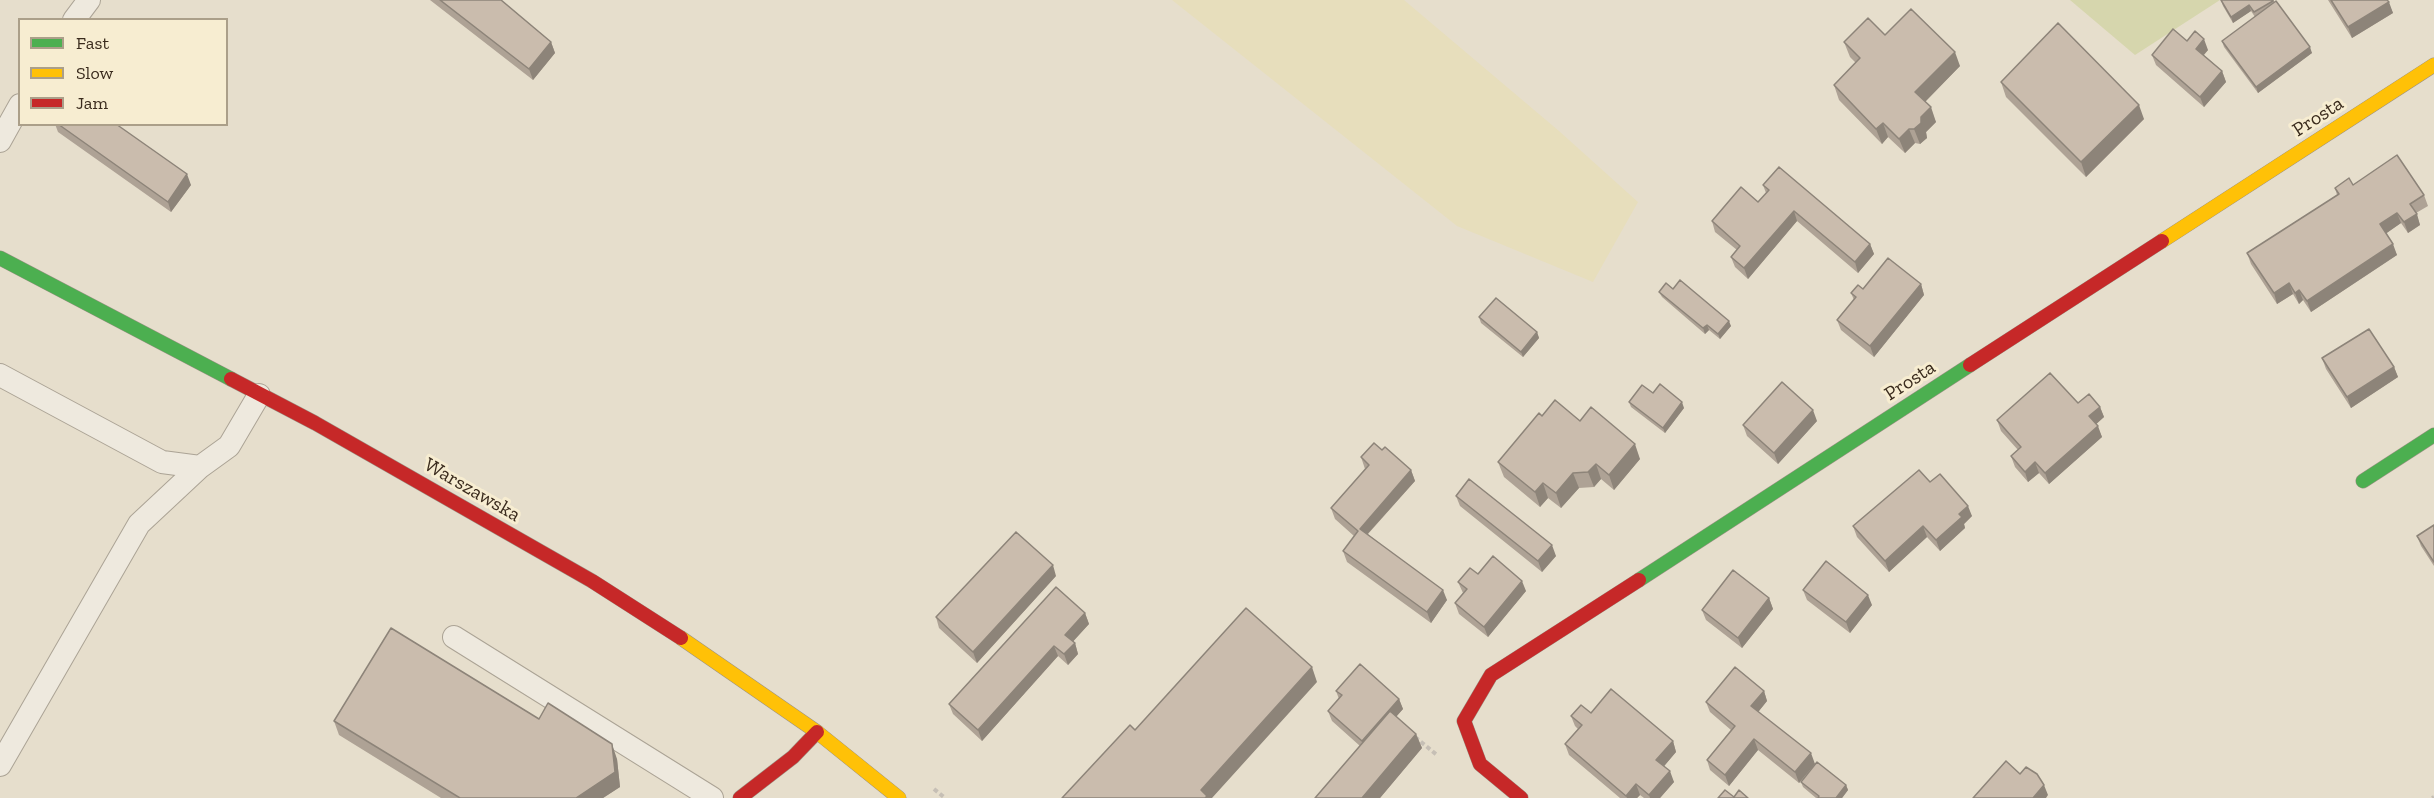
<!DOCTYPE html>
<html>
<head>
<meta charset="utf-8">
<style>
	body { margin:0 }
	#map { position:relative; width:2434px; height:798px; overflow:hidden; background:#e6decc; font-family:"Zilla Slab",serif }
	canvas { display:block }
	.legend { position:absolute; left:18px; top:18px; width:210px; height:108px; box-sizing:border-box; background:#f7edd1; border:2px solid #ab9f89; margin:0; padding:8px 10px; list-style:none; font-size:18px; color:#3a2b1d }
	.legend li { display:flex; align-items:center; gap:12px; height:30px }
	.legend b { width:30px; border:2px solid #ab9f89 }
</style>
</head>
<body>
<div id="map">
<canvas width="2434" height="798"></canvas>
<ul class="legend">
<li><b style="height:8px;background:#4caf50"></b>Fast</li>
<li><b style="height:8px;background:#ffc107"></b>Slow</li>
<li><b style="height:8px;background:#c62828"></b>Jam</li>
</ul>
</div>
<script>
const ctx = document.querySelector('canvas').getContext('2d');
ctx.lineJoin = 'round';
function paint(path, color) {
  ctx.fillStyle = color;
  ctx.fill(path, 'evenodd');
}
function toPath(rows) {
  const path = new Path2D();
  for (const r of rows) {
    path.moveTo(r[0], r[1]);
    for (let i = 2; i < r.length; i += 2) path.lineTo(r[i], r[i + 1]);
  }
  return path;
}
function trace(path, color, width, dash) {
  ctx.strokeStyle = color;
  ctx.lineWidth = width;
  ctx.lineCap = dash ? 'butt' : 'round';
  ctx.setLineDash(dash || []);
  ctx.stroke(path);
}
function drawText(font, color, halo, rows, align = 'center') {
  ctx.font = font + ' "Zilla Slab",serif';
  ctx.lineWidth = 6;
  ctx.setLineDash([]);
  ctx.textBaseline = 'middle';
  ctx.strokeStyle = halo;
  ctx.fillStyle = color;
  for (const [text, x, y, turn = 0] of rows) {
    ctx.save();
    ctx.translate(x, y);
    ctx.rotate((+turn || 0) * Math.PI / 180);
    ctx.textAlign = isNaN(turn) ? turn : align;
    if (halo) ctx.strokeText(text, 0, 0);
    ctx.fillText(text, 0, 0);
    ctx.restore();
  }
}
const farmland = toPath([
	[1172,0,1404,0,1559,131,1638,202,1593,282,1457,226]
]);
const green = toPath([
	[2070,0,2220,0,2135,55]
]);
const path = toPath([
	[1415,737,1437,755],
	[934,789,945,798],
	[2432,798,2434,797]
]);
const lane = toPath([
	[74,20,89,0],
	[0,141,20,105],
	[0,375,162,462,200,467,229,446,259,395],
	[454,637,712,798],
	[0,765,139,524,200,467]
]);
const fast = toPath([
	[0,258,231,379],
	[2363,481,2434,435],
	[1639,580,1970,365]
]);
const slow = toPath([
	[2162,241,2434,65],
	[681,638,817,732,899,798]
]);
const jam = toPath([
	[1970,365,2162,241],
	[231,379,315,423,592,581,681,638],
	[740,798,793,757,817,732],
	[1521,798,1480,764,1464,721,1491,675,1639,580]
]);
const wall = toPath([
	[430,0,501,0,551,42,555,53,533,80],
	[2221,0,2273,0,2312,53,2258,93,2224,47,2222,41,2255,17,2251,11,2233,23,2223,6],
	[2328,0,2387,0,2393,13,2352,38],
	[1885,35,1960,66,1925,102,1936,122,1926,132,1927,138,1920,144,1915,143,1905,153,1888,137,1882,144,1839,100,1834,85,1856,63,1850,57,1844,42],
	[2187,41,2208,50,2204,55,2222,71,2226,82,2204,107,2156,65,2152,55],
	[2001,82,2144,119,2086,177,2006,97],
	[55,124,116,124,191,185,171,212,58,132],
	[1763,185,1870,244,1874,254,1858,273,1797,221,1748,279,1735,267,1731,257,1737,250,1715,232,1712,221,1758,202,1766,193],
	[2353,185,2424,195,2428,206,2416,213,2420,225,2408,233,2401,223,2386,233,2397,255,2311,312,2303,300,2299,304,2293,294,2277,304,2251,264,2247,253,2337,195,2335,188],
	[1921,284,1924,295,1874,357,1841,330,1837,320,1854,300,1851,293],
	[1673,289,1731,326,1720,339,1709,330,1705,334,1662,297,1659,292],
	[1479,317,1537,332,1539,338,1523,357,1481,323],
	[2322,358,2394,367,2398,377,2351,408,2326,369],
	[1653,393,1684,408,1665,433,1631,407,1629,402],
	[2078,403,2100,407,2104,417,2096,424,2102,437,2049,484,2039,473,2028,482,2015,467,2011,456,2018,450,2001,431,1997,420],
	[1542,416,1580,421,1640,459,1614,490,1601,479,1594,487,1579,488,1561,508,1548,498,1540,507,1504,477,1498,462],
	[1817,421,1778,464,1747,436,1743,425],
	[1382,450,1411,470,1415,481,1368,534,1447,600,1431,623,1347,562,1343,551,1354,536,1335,519,1331,508,1365,469,1361,457],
	[1930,482,1972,516,1964,524,1965,528,1940,551,1927,537,1889,572,1857,537,1853,526],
	[1456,496,1556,556,1542,572,1460,506],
	[2434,525,2434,566,2421,546,2417,536],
	[1478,574,1526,591,1488,637,1459,614,1455,603,1463,593,1458,582],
	[1056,576,977,663,939,628,936,617],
	[1803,590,1872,605,1850,633,1807,600],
	[1769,598,1773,609,1742,648,1706,620,1702,610],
	[1085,613,1089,624,1073,641,1075,643,1078,654,1068,665,1058,656,982,741,953,714,949,704],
	[1336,691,1399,699,1403,709,1396,717,1416,734,1422,748,1380,798,1315,798,1360,746,1332,721,1328,711,1339,699],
	[1764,691,1767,701,1758,712,1815,764,1799,783,1758,750,1729,786,1710,770,1707,760,1731,730,1710,712,1706,702],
	[1591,713,1673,741,1676,752,1664,766,1674,782,1660,798,1644,798,1640,795,1637,798,1620,798,1569,755,1565,744,1578,729,1575,726,1571,716],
	[539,719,617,759,620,787,603,798,441,798,339,735,334,721],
	[1801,782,1846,785,1848,790,1842,798,1816,798,1803,787]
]);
const shadedWall = toPath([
	[2389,2,2393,13,2352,38,2348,27],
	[2249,5,2251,11,2233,23,2231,17],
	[2204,39,2208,50,2200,59,2196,49],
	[551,42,555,53,533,80,529,69],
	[2310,47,2312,53,2258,93,2256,87],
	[1955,52,1960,66,1921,106,1915,92],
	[2222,71,2226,82,2204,107,2200,97],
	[2139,105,2144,119,2086,177,2081,162],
	[1931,107,1936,122,1926,132,1927,138,1920,144,1914,129,1921,117],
	[1883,123,1888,137,1882,144,1876,129],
	[1909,129,1915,143,1905,153,1899,139],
	[187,174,191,185,171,212,168,202],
	[1794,211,1797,221,1748,279,1744,268],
	[2397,213,2401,223,2384,235,2380,224],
	[2417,214,2420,225,2408,233,2404,222],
	[1870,244,1874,254,1858,273,1855,262],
	[2393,244,2397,255,2311,312,2307,301],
	[2289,283,2293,294,2277,304,2274,293],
	[1921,284,1924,295,1874,357,1870,346],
	[2299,290,2303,300,2299,304,2295,293],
	[1729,321,1731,326,1720,339,1718,334],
	[1707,325,1709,330,1705,334,1703,328],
	[1537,332,1539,338,1523,357,1521,352],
	[2394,367,2398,377,2351,408,2347,397],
	[1682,402,1684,408,1665,433,1663,428],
	[2100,407,2104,417,2093,427,2089,416],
	[1813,410,1817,421,1778,464,1774,453],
	[2098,426,2102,437,2049,484,2045,473],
	[1635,444,1640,459,1614,490,1609,475],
	[2035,462,2039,473,2028,482,2025,472],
	[1596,464,1601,479,1594,487,1588,472],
	[1411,470,1415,481,1363,539,1360,529],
	[1573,473,1579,488,1561,508,1556,493],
	[1543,483,1548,498,1540,507,1535,492],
	[1968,506,1972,516,1964,524,1965,528,1940,551,1936,540,1959,514],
	[1923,526,1927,537,1889,572,1885,561],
	[1552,545,1556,556,1542,572,1538,561],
	[1053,565,1056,576,977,663,973,652],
	[1522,581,1526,591,1488,637,1484,627],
	[1443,590,1447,600,1431,623,1427,612],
	[1868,595,1872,605,1850,633,1846,622],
	[1769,598,1773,609,1742,648,1738,638],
	[1085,613,1089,624,1069,646,1065,635],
	[1075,643,1078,654,1068,665,1064,654],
	[1054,646,1058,656,982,741,978,730],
	[1312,667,1317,682,1212,798,1204,798,1201,790],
	[1764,691,1767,701,1755,716,1751,706],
	[1399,699,1403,709,1365,751,1362,741],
	[1416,734,1422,748,1380,798,1362,798],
	[1754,739,1758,750,1729,786,1725,775],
	[1673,741,1676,752,1660,771,1656,760],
	[612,744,617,759,620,787,603,798,576,798],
	[1811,753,1815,764,1799,783,1795,772],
	[1670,771,1674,782,1660,798,1650,798,1649,795],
	[1636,784,1640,795,1637,798,1627,798,1626,796],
	[1846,785,1848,790,1842,798,1836,798],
	[2044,785,2048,795,2046,798,2033,798]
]);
const building = toPath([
	[440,0,501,0,551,42,529,69,440,0],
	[2221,0,2273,0,2273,1,2254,12,2249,5,2231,17,2221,0],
	[2331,0,2387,0,2389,2,2348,27,2331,0],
	[2276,1,2310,47,2256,87,2222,41,2276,1],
	[1911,9,1955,52,1915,92,1931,107,1921,117,1921,123,1914,129,1909,129,1899,139,1883,123,1876,129,1834,85,1860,58,1844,42,1868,18,1885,35,1911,9],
	[2058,23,2139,105,2081,162,2001,82,2058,23],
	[2173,29,2187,41,2195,31,2204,39,2196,49,2222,71,2200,97,2152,55,2173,29],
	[58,124,116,124,187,174,168,202,58,124],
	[2397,155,2424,195,2410,204,2417,214,2404,222,2397,213,2380,224,2393,244,2307,301,2299,290,2295,293,2289,283,2274,293,2247,253,2339,194,2335,188,2349,178,2353,185,2397,155],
	[1779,167,1870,244,1855,262,1794,211,1744,268,1731,257,1740,246,1712,221,1741,187,1758,202,1769,190,1763,185,1779,167],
	[1888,258,1921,284,1870,346,1837,320,1856,297,1851,293,1858,285,1863,289,1888,258],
	[1680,280,1729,321,1718,334,1707,325,1703,328,1659,292,1666,283,1673,289,1680,280],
	[1496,298,1537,332,1521,352,1479,317,1496,298],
	[2369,329,2394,367,2347,397,2322,358,2369,329],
	[2050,373,2078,403,2089,394,2100,407,2089,416,2098,426,2045,473,2035,462,2025,472,2011,456,2021,447,1997,420,2050,373],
	[1782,382,1813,410,1774,453,1743,425,1782,382],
	[1660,384,1682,402,1663,428,1629,402,1642,385,1653,393,1660,384],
	[1555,400,1580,421,1591,407,1635,444,1609,475,1596,464,1588,472,1573,473,1556,493,1543,483,1535,492,1498,462,1539,413,1542,416,1555,400],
	[1374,443,1382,450,1385,447,1411,470,1360,529,1443,590,1427,612,1343,551,1358,531,1331,508,1369,465,1361,457,1374,443],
	[1919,470,1930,482,1940,474,1968,506,1959,514,1962,517,1936,540,1923,526,1885,561,1853,526,1919,470],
	[1469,479,1552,545,1538,561,1456,496,1469,479],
	[2434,525,2434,562,2417,536,2434,525],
	[1016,532,1053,565,973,652,936,617,1016,532],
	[1493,556,1522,581,1484,627,1455,603,1467,589,1458,582,1470,568,1478,574,1493,556],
	[1826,561,1868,595,1846,622,1803,590,1826,561],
	[1733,570,1769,598,1738,638,1702,610,1733,570],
	[1056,587,1085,613,1065,635,1075,643,1064,654,1054,646,978,730,949,704,1056,587],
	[1246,608,1312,667,1201,790,1207,796,1205,798,1062,798,1130,725,1135,730,1246,608],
	[391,628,539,719,548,703,612,744,615,772,576,798,460,798,334,721,391,628],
	[1360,664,1399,699,1362,741,1328,711,1342,695,1336,691,1360,664],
	[1735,667,1764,691,1751,706,1811,753,1795,772,1754,739,1725,775,1707,760,1735,726,1706,702,1735,667],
	[1611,689,1673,741,1656,760,1670,771,1649,795,1636,784,1626,796,1565,744,1582,725,1571,716,1581,705,1591,713,1611,689],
	[1390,711,1416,734,1362,798,1315,798,1390,711],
	[2006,761,2020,774,2026,767,2037,774,2044,785,2033,798,1973,798,2006,761],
	[1817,762,1846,785,1836,798,1818,798,1819,796,1801,782,1817,762],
	[1725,790,1734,797,1739,790,1748,798,1718,798,1725,790]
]);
const streetNames = [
	["Prosta",2318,117,-33],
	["Prosta",1910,381,-33],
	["Warszawska",472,490,30]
];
paint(farmland, '#e7debc');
paint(green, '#d6d6ad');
trace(lane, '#aba395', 24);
trace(fast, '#9b9285', 15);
trace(slow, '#9b9285', 15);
trace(jam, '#9b9285', 15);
trace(path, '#c6bfb5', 4, [4.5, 3]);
trace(lane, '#eee9de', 22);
trace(fast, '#4caf50', 14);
trace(slow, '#ffc107', 14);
trace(jam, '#c62828', 14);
paint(wall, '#aea295');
paint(shadedWall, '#8d8479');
paint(building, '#cabcad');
trace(building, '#8d8479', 1.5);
drawText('20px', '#3a2b1d', '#f7edd1', streetNames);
</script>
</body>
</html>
